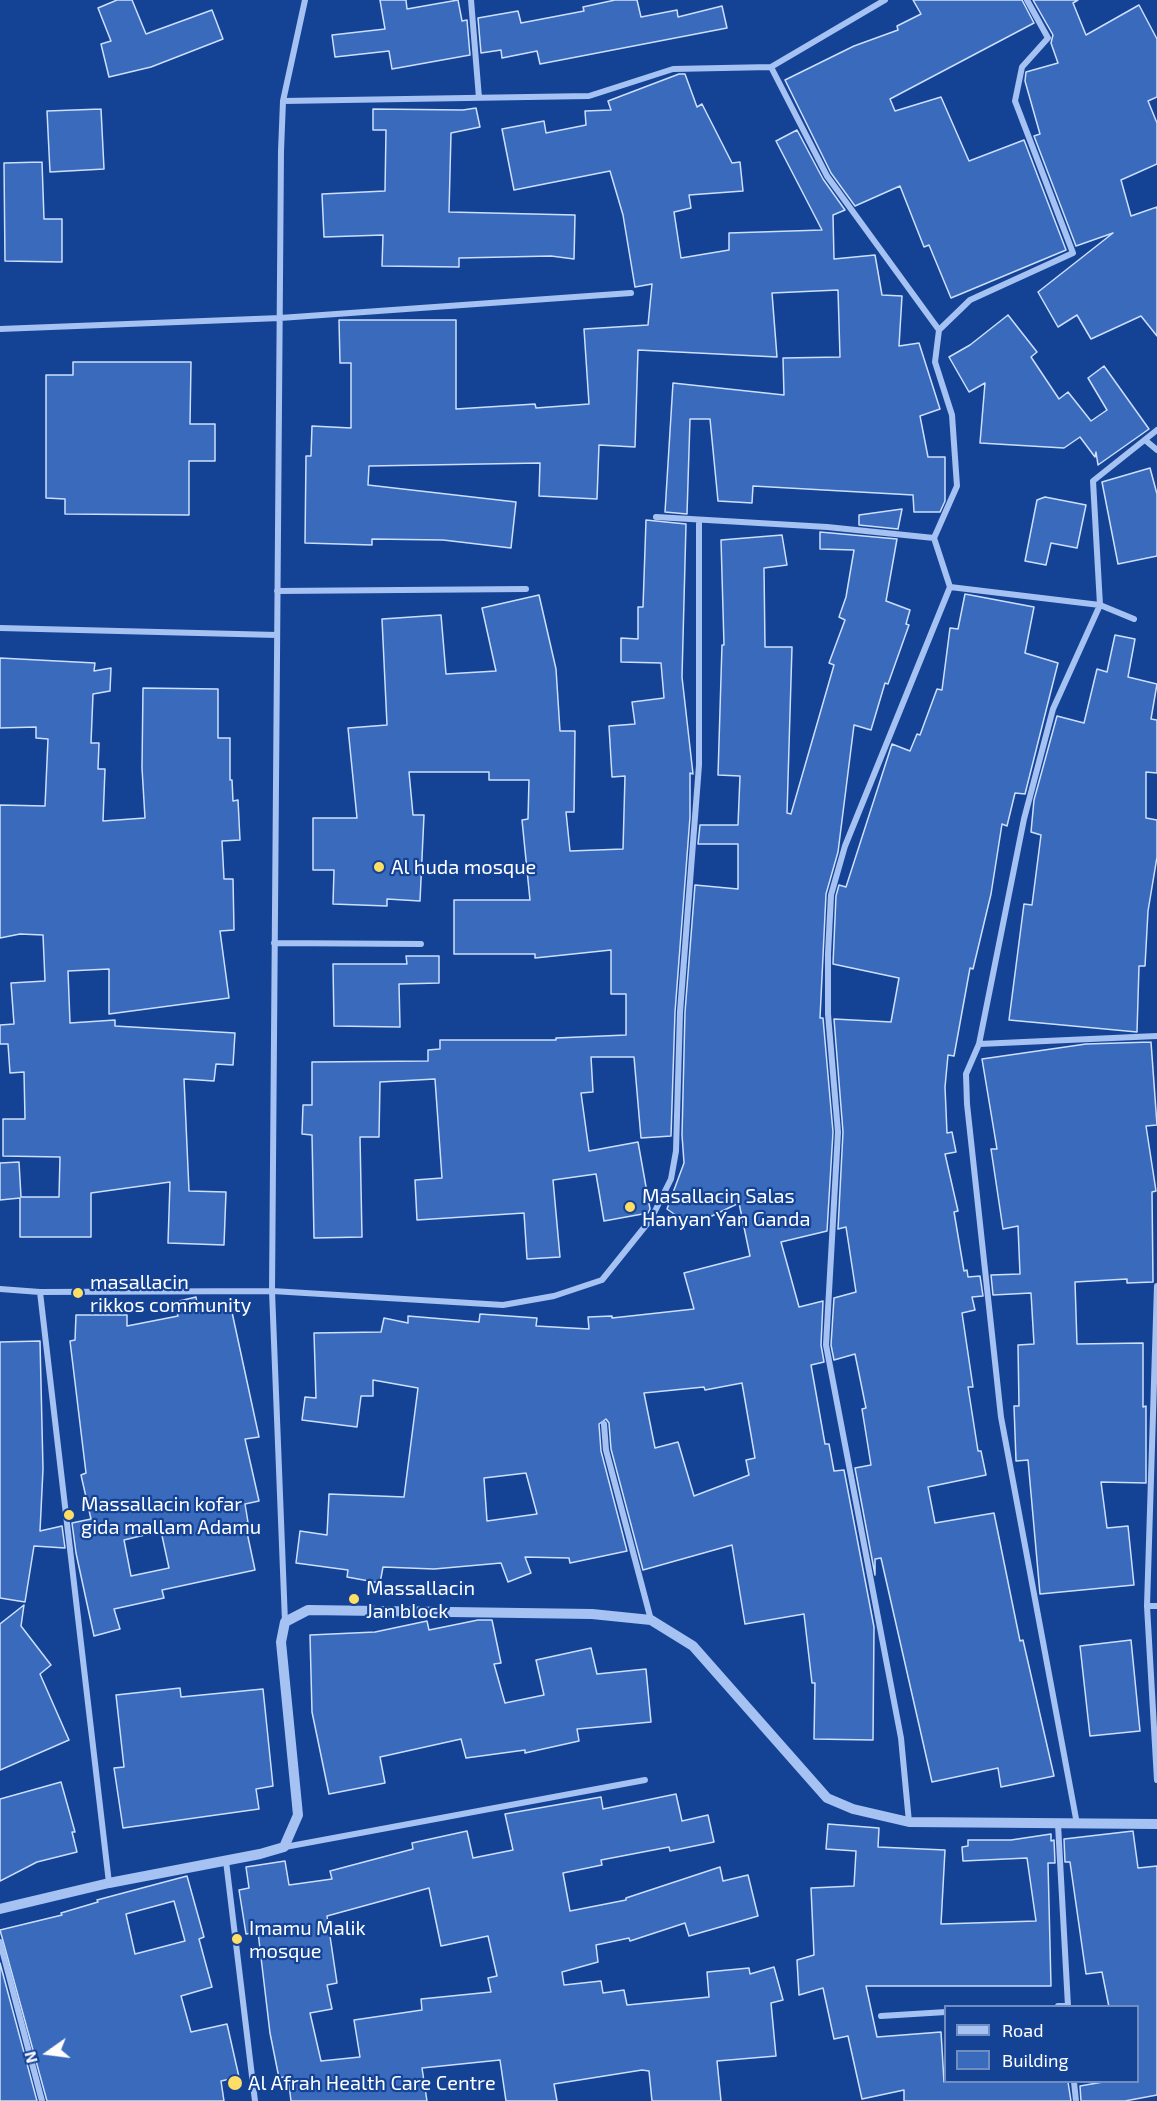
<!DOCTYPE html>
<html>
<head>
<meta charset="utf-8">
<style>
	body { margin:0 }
	#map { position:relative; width:1157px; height:2101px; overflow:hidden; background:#144396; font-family:"Exo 2",sans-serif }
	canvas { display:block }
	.legend { position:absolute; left:944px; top:2005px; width:195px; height:78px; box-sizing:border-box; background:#144396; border:2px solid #728ec0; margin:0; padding:8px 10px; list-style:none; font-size:18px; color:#fff }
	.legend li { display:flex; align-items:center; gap:12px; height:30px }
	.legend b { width:30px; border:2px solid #728ec0 }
	.north { position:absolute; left:18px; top:2023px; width:60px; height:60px; -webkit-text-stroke:4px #144396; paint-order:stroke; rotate:256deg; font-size:16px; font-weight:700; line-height:24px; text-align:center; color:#fff }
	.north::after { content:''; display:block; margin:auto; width:21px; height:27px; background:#fff; clip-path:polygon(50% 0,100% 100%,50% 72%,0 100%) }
</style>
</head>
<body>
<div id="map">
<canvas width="1157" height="2101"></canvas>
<ul class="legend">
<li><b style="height:8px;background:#a5c2f2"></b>Road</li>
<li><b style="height:16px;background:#396abc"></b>Building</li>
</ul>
<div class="north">N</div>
</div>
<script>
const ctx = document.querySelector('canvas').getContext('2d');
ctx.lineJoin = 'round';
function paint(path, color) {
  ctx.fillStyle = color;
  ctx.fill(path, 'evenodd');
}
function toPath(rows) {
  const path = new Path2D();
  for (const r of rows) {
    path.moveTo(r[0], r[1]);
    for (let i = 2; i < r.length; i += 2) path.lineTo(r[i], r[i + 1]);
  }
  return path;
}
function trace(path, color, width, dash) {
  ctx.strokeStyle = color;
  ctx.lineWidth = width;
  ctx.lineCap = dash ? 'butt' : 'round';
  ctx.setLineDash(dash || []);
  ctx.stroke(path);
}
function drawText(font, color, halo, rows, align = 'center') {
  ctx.font = font + ' "Exo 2",sans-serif';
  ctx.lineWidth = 4.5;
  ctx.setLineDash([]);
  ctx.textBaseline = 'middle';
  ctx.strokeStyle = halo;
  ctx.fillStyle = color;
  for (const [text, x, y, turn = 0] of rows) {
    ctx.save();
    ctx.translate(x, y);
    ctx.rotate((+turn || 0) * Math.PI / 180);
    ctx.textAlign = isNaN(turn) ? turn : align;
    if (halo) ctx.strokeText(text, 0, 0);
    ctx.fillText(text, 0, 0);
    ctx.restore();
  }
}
const building = toPath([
	[117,0,132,0,146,34,212,10,223,39,151,67,109,77,101,44,111,41,98,8,117,0],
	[380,0,406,0,407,9,458,0,462,21,467,20,470,55,392,69,389,51,335,57,332,35,385,29,380,0],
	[615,0,637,0,641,17,677,10,678,17,722,6,727,28,540,64,537,51,502,58,501,50,481,53,478,18,518,11,521,23,584,11,583,7,615,0],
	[913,0,1022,0,1034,23,890,99,895,111,941,97,969,161,1024,140,1066,250,951,298,929,245,924,247,900,186,855,206,831,173,785,80,854,46,898,30,897,26,921,14,913,0],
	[1033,0,1078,0,1073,3,1086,35,1139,5,1157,39,1157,97,1148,101,1157,123,1157,164,1121,180,1131,216,1157,207,1157,336,1141,316,1091,339,1077,315,1058,327,1038,292,1113,233,1076,246,1034,136,1040,134,1025,81,1026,72,1058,63,1051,43,1053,35,1033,0],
	[679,74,685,74,697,107,702,104,732,163,740,162,743,191,689,195,691,208,674,212,681,258,729,250,729,233,822,230,776,141,797,130,823,179,845,210,833,215,834,259,875,255,882,295,902,296,899,346,919,343,940,409,920,416,928,457,945,457,945,501,940,512,914,512,913,495,753,486,752,503,718,501,710,419,690,419,687,514,665,512,673,383,784,395,783,358,840,357,838,290,772,293,777,357,638,350,635,447,599,445,597,499,539,496,540,463,369,466,368,485,516,502,511,548,443,540,372,539,372,545,305,543,306,456,311,456,312,426,351,428,351,363,340,363,339,320,456,320,456,409,535,404,536,408,589,404,584,329,648,325,652,284,635,287,623,215,610,171,514,190,502,129,544,121,546,133,586,125,585,111,611,110,608,101,679,74],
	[476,108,480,127,451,133,449,212,575,215,574,259,551,256,459,258,459,267,382,266,383,235,324,237,322,194,385,191,386,130,373,130,373,109,463,110,476,108],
	[101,109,104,169,50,172,47,111,101,109],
	[42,162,44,219,62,219,62,262,5,261,4,163,42,162],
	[1008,315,1037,352,1031,357,1059,399,1068,392,1091,421,1107,410,1088,378,1104,366,1149,429,1098,465,1096,452,1095,457,1080,437,1064,448,980,443,985,383,969,392,949,357,970,345,1008,315],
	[73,362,191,362,190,424,215,424,215,461,189,461,189,515,65,514,65,499,46,498,46,375,73,375,73,362],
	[1150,468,1157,494,1157,556,1118,564,1102,482,1150,468],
	[1045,497,1086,505,1077,548,1051,543,1046,565,1025,561,1037,500,1045,497],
	[902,509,898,529,859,525,859,515,902,509],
	[646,520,686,524,682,677,693,774,690,773,690,817,675,1012,671,1136,641,1138,634,1057,591,1057,593,1092,581,1093,589,1151,638,1142,650,1209,648,1213,604,1221,596,1174,553,1180,560,1257,527,1259,524,1213,417,1220,415,1180,442,1178,435,1079,380,1082,379,1137,360,1137,362,1237,314,1238,312,1135,302,1134,303,1105,312,1105,312,1062,428,1061,428,1050,440,1049,440,1040,556,1040,556,1038,626,1035,626,994,611,994,611,950,535,958,535,954,454,954,454,900,530,900,522,820,528,819,529,780,489,780,489,772,409,772,413,815,424,815,420,901,387,899,387,906,333,904,334,870,313,870,313,818,357,818,348,728,387,725,382,619,441,615,446,674,496,671,482,608,539,595,556,669,560,731,575,731,574,812,566,812,570,851,623,849,625,776,612,777,609,726,635,724,632,702,664,698,661,663,621,662,621,638,638,639,638,607,643,607,646,520],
	[820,532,897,539,886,601,910,610,906,624,909,625,888,684,885,683,871,730,854,725,838,852,826,894,820,1018,823,1018,833,1132,827,1231,781,1242,799,1307,823,1301,821,1345,824,1362,811,1365,825,1444,829,1444,834,1471,844,1470,874,1627,873,1740,814,1739,815,1683,812,1683,804,1614,745,1624,732,1545,643,1570,611,1449,609,1423,606,1419,599,1424,601,1451,627,1551,570,1563,569,1558,525,1557,531,1573,508,1582,501,1563,434,1569,383,1567,380,1583,347,1577,348,1570,296,1563,300,1531,327,1535,329,1494,404,1497,418,1388,373,1380,373,1396,361,1396,357,1427,302,1420,305,1397,316,1398,314,1333,381,1332,384,1318,408,1323,408,1316,479,1322,480,1314,537,1318,536,1326,589,1329,588,1317,612,1316,612,1318,694,1309,684,1273,750,1256,739,1203,691,1226,667,1209,684,1163,682,1135,685,1012,695,885,738,889,738,844,698,844,700,825,738,825,740,776,718,775,722,645,724,645,721,540,782,535,787,565,764,568,765,647,792,647,787,813,791,814,834,665,829,663,845,620,839,617,846,597,854,550,820,549,820,532],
	[742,1383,755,1458,746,1460,749,1475,694,1496,678,1442,655,1448,644,1393,704,1387,705,1390,742,1383],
	[526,1473,537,1514,487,1521,484,1478,526,1473],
	[965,594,1034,607,1025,653,1058,663,1025,794,1015,793,1007,826,1002,824,991,894,973,969,970,968,954,1056,948,1055,945,1087,947,1133,952,1132,956,1152,945,1154,958,1211,954,1212,964,1271,967,1270,968,1277,980,1276,983,1296,972,1297,975,1310,962,1313,973,1387,968,1387,978,1451,981,1451,986,1475,928,1487,935,1523,994,1513,1020,1641,1023,1640,1054,1776,1001,1787,998,1768,932,1782,881,1558,875,1559,875,1575,855,1468,871,1465,862,1409,866,1408,855,1354,834,1360,831,1345,834,1298,856,1292,846,1227,838,1229,843,1132,834,1019,891,1022,899,978,833,964,836,896,839,885,846,887,892,744,910,751,917,734,920,735,937,689,942,690,950,628,958,629,965,594],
	[1115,635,1135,639,1128,677,1157,684,1151,719,1157,720,1157,773,1146,772,1146,818,1157,820,1157,857,1148,911,1145,966,1139,966,1137,1032,1009,1020,1024,904,1032,905,1041,835,1031,832,1034,800,1057,716,1084,723,1097,669,1107,672,1115,635],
	[0,658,95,663,94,671,111,668,110,691,93,694,91,743,99,743,98,769,105,769,103,821,145,818,142,768,143,688,218,689,218,738,230,738,230,780,232,780,233,801,238,800,240,840,222,841,224,879,233,879,234,930,220,931,229,998,109,1014,109,969,68,971,70,1023,115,1020,115,1026,235,1033,233,1065,216,1064,214,1081,184,1079,189,1191,226,1192,224,1245,168,1243,170,1182,91,1193,91,1237,20,1237,20,1198,0,1200,0,1163,19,1162,21,1197,59,1197,60,1157,3,1156,3,1119,25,1119,24,1072,10,1073,8,1044,0,1044,0,1025,14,1024,11,983,45,981,43,935,20,934,0,938,0,805,45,806,48,739,36,738,36,727,0,728,0,658],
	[406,956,439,956,439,983,399,984,400,1027,334,1026,333,964,407,964,406,956],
	[1151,1042,1157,1125,1146,1126,1156,1191,1152,1192,1153,1282,1127,1283,1127,1279,1075,1282,1077,1344,1143,1343,1143,1407,1146,1406,1146,1483,1101,1482,1107,1528,1128,1526,1134,1585,1040,1594,1028,1460,1016,1461,1014,1406,1019,1406,1018,1345,1034,1344,1031,1293,993,1295,991,1275,1020,1274,1018,1226,1003,1229,991,1149,997,1149,982,1059,1086,1044,1151,1042],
	[196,1297,198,1309,230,1303,259,1437,245,1439,259,1501,245,1504,248,1522,245,1523,255,1570,162,1590,164,1598,114,1609,120,1629,94,1636,76,1553,72,1523,91,1519,81,1475,86,1473,70,1341,75,1340,76,1315,127,1315,127,1326,178,1316,175,1302,196,1297],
	[161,1531,169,1568,131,1576,124,1540,161,1531],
	[40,1341,43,1469,40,1531,62,1526,65,1548,34,1546,25,1602,0,1598,0,1342,40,1341],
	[24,1605,21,1626,51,1665,40,1674,69,1740,0,1770,0,1624,24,1605],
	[478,1620,492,1620,501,1663,494,1664,505,1703,544,1695,536,1660,591,1648,597,1674,646,1669,651,1722,577,1729,579,1741,525,1753,525,1750,466,1758,461,1739,380,1757,385,1783,329,1794,312,1712,310,1635,375,1632,427,1621,429,1630,478,1620],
	[1131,1640,1140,1731,1090,1736,1080,1646,1131,1640],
	[180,1688,181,1697,263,1689,273,1786,256,1789,259,1809,123,1828,114,1768,124,1767,116,1695,180,1688],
	[61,1782,75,1832,72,1832,77,1852,37,1862,0,1881,0,1799,61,1782],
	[676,1794,682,1821,708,1815,714,1842,670,1851,669,1847,601,1860,602,1865,563,1873,570,1911,626,1900,626,1898,720,1867,723,1881,748,1875,758,1916,689,1936,685,1923,630,1941,629,1938,596,1945,598,1962,562,1972,564,1985,601,1981,603,1993,624,1990,627,2005,709,1997,707,1972,749,1968,750,1974,774,1967,783,2000,771,2003,776,2056,717,2061,721,2101,652,2101,649,2071,642,2070,554,2084,557,2101,506,2101,500,2060,422,2068,427,2101,291,2101,288,2076,279,2078,270,2033,258,1932,246,1934,239,1890,249,1888,246,1867,285,1861,289,1885,332,1879,330,1871,413,1849,412,1843,467,1831,473,1858,513,1850,505,1814,601,1797,603,1809,676,1794],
	[429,1888,441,1946,488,1936,497,1976,488,1978,491,1992,421,1999,422,2010,354,2020,360,2057,321,2061,310,2013,332,2009,327,1985,337,1983,327,1916,429,1888],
	[828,1824,879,1828,878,1847,945,1850,941,1924,1036,1921,1027,1858,963,1861,962,1847,968,1846,968,1840,1011,1840,1051,1834,1051,1841,1054,1840,1055,1863,1048,1863,1051,1986,866,1986,877,2037,941,2032,944,2082,1068,2082,1071,2101,904,2101,904,2090,862,2099,848,2036,834,2039,823,1988,799,1995,797,1960,814,1955,811,1888,854,1886,856,1851,826,1849,828,1824],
	[1133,1831,1138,1868,1157,1866,1157,2095,1125,2101,1081,2101,1080,2086,1103,2082,1137,2082,1137,2007,1109,2007,1102,1972,1086,1974,1070,1862,1065,1862,1064,1839,1133,1831],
	[187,1876,204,1937,199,1939,212,1987,181,1996,191,2032,227,2024,239,2077,221,2081,224,2101,47,2101,0,1930,62,1915,61,1913,98,1902,97,1900,187,1876],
	[174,1901,185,1941,135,1954,126,1914,174,1901],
	[0,1963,37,2101,0,2101,0,1963]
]);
const minor = toPath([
	[471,0,479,98],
	[771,67,827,176,939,330],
	[283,101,589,96,673,69,771,67,885,0],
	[0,329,280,318,631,293],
	[1145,440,1157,450],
	[656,517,827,527,934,538,950,587,1100,605,1134,619],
	[934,538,957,486,952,415,935,362,939,330,970,300,1073,253,1015,101,1022,67,1048,38,1027,0],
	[277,591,526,589],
	[0,628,277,635],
	[274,943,421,944],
	[979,1044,1157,1036],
	[1157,1286,1147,1606,1157,1780],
	[0,1289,40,1292,272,1291,503,1305,554,1296,602,1280,651,1219,671,1179,676,1151,680,1012,699,765,699,520],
	[40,1292,109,1883],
	[604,1424,606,1450,651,1620],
	[1147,1606,1157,1606],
	[285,1622,272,1291,281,151,283,101,305,0],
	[909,1822,901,1738,826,1345,838,1132,828,1014,828,954,831,895,845,846,950,587],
	[1058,1824,1068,2006],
	[1077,1824,1001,1417,967,1104,966,1074,979,1044,1024,819,1053,709,1100,605,1093,481,1157,430],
	[285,1847,645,1780],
	[226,1861,255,2101],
	[0,1942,42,2101],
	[1058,2006,1068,2006],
	[881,2016,946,2012],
	[1074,2082,1076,2101]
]);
const tertiary = toPath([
	[0,1909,109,1883,260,1854,284,1847,298,1815,281,1642,285,1622,308,1610,592,1614,651,1620,693,1646,827,1798,853,1809,909,1822,1157,1824]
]);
const markers = [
	[379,867,6,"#ffde66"],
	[630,1207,6,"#ffde66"],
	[78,1293,6,"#ffde66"],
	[69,1515,6,"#ffde66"],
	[354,1599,6,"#ffde66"],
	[237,1939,6,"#ffde66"],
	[235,2083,8,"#ffde66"]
];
const poiNames = [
	["Al huda mosque",391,867],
	["Masallacin Salas",642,1196],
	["Hanyan Yan Ganda",642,1219],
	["masallacin",90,1282],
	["rikkos community",90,1305],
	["Massallacin kofar",81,1504],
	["gida mallam Adamu",81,1527],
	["Massallacin",366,1588],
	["Jan block",366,1611],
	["Imamu Malik",249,1928],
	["mosque",249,1951],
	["Al Afrah Health Care Centre",248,2083]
];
paint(building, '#396abc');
trace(building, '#cddffc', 1.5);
trace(minor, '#a5c2f2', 6);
trace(tertiary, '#a5c2f2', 10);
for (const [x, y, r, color] of markers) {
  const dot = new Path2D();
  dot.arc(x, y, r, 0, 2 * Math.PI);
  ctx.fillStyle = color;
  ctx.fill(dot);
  trace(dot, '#144396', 2);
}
drawText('20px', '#fff', '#144396', poiNames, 'left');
</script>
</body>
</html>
